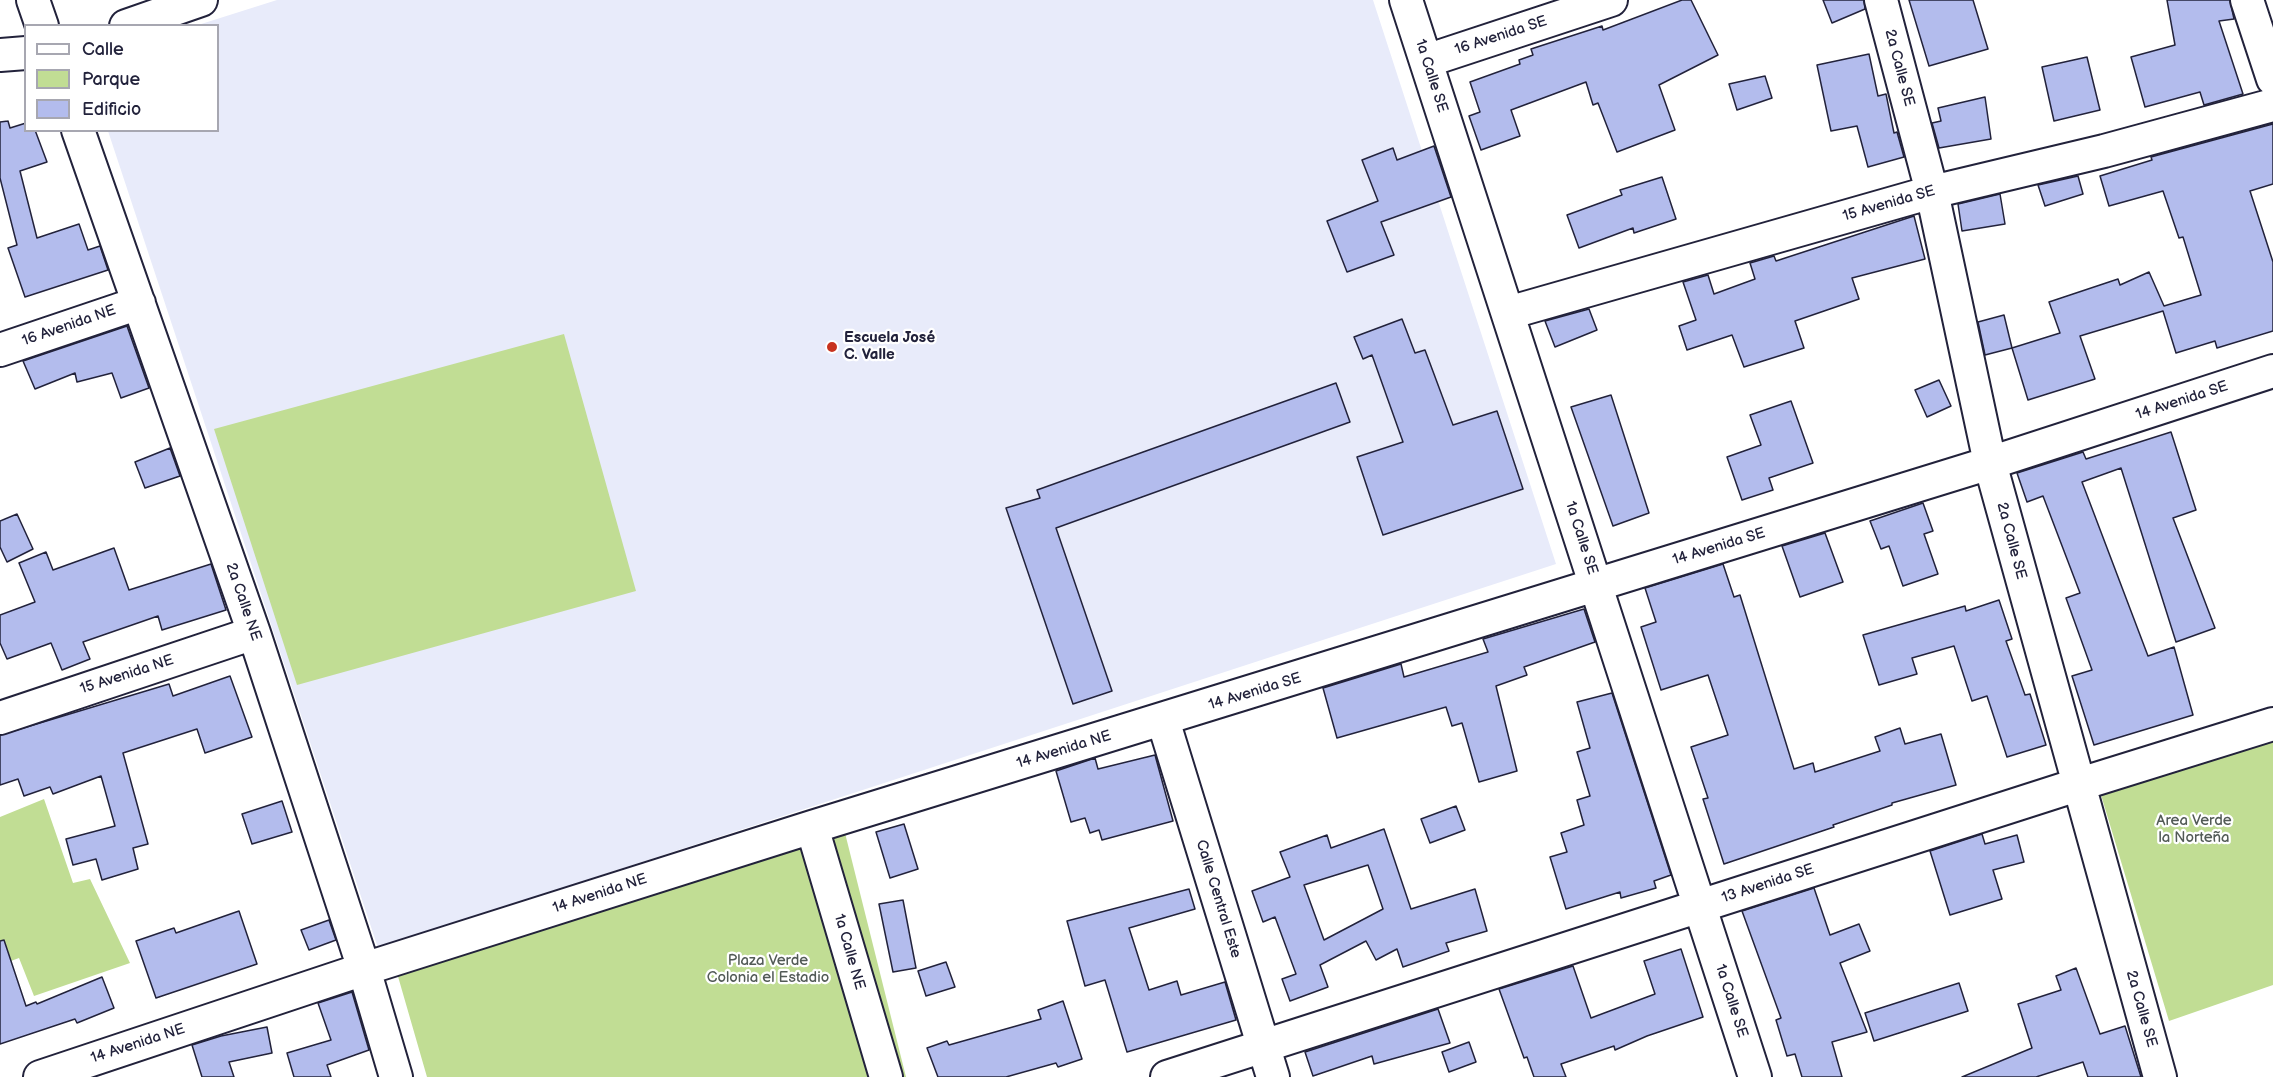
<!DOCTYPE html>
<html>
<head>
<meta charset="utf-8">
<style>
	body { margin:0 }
	#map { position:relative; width:2273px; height:1077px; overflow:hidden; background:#fff; font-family:"Balsamiq Sans",sans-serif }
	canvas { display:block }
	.legend { position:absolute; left:24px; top:24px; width:195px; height:108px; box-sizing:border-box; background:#fff; border:2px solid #a7a7b1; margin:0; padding:8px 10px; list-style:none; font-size:18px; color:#22223b }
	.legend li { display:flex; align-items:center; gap:12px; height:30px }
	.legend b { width:30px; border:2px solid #a7a7b1 }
</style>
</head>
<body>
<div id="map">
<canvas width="2273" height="1077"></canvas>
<ul class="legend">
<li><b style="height:8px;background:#fff"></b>Calle</li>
<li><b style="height:16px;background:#c1dd94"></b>Parque</li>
<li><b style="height:16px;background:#b3bced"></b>Edificio</li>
</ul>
</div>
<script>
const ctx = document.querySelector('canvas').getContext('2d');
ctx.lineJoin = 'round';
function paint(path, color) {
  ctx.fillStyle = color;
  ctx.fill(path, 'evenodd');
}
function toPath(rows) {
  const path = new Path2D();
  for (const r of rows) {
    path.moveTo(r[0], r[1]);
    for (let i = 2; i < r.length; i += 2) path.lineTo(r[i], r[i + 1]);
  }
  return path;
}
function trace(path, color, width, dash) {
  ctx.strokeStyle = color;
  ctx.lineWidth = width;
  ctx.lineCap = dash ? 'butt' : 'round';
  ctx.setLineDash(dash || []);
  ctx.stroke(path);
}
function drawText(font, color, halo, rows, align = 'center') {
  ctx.font = font + ' "Balsamiq Sans",sans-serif';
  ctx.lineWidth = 4.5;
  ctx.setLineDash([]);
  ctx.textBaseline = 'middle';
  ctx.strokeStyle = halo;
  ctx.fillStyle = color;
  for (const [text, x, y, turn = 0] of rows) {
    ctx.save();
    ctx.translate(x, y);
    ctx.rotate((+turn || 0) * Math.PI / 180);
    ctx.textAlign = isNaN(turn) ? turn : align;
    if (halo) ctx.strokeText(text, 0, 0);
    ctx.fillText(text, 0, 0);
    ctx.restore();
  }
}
const built = toPath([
	[277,0,1373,0,1556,564,378,948,108,131,218,130,218,26,198,25]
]);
const green = toPath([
	[564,334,636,591,297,685,214,429],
	[2273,721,2273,985,2169,1021,2095,775],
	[44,799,73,883,90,879,130,963,34,996,19,958,0,965,0,817],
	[845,833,906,1077,427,1077,397,973]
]);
const building = toPath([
	[1682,0,1691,0,1718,55,1659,85,1675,130,1617,152,1598,103,1593,105,1586,82,1511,110,1520,136,1481,150,1469,116,1480,112,1470,82,1520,64,1519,60,1533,55,1531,49,1602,26,1603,30,1682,0],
	[1823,0,1864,0,1865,9,1832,23,1823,0],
	[1909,0,1973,0,1988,49,1929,66,1909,0],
	[2167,0,2230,0,2234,19,2219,21,2243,94,2204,105,2200,92,2145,107,2131,57,2175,45,2167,0],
	[1869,54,1878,96,1886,94,1894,133,1897,132,1904,157,1868,167,1857,126,1831,131,1817,65,1869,54],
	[2087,57,2100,110,2054,121,2042,67,2087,57],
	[1765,76,1772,98,1737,110,1729,84,1765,76],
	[1985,97,1991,139,1939,148,1932,123,1941,121,1938,108,1985,97],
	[8,121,10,128,26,123,26,130,35,130,47,162,20,171,37,238,79,224,88,250,100,246,108,270,25,297,8,248,17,245,0,178,0,122,8,121],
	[2273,124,2273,184,2250,191,2273,262,2273,331,2217,348,2215,341,2176,353,2163,311,2080,336,2095,379,2028,400,2012,348,2060,333,2049,302,2118,279,2120,285,2149,272,2164,306,2201,295,2183,237,2179,238,2163,191,2109,206,2100,176,2152,160,2151,157,2273,124],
	[1434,146,1451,197,1381,222,1394,255,1347,272,1327,221,1378,201,1362,160,1393,148,1397,160,1434,146],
	[2078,176,2083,194,2045,206,2038,185,2078,176],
	[1662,177,1676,219,1634,233,1633,228,1579,248,1567,215,1622,195,1620,190,1662,177],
	[2000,194,2005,224,1962,231,1958,204,2000,194],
	[1914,216,1925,259,1852,278,1859,299,1795,321,1804,348,1744,367,1732,335,1687,350,1679,326,1696,320,1683,282,1708,275,1714,294,1755,279,1750,263,1774,256,1776,261,1914,216],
	[1589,309,1597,330,1555,347,1545,321,1589,309],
	[2004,315,2012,348,1985,355,1978,322,2004,315],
	[1402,319,1415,353,1425,350,1453,425,1497,411,1523,489,1383,535,1357,457,1403,442,1372,355,1363,359,1354,337,1402,319],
	[127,326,149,388,121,398,112,373,77,382,75,373,35,389,23,361,127,326],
	[1939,380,1951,406,1927,417,1915,390,1939,380],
	[1336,383,1350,422,1056,528,1112,691,1073,704,1006,508,1040,498,1037,490,1336,383],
	[1611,395,1649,513,1613,526,1571,407,1611,395],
	[1791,401,1813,463,1769,478,1773,490,1742,500,1727,457,1761,445,1750,415,1791,401],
	[2171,432,2196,510,2173,518,2215,628,2176,642,2121,468,2082,482,2148,656,2174,647,2193,715,2094,745,2072,676,2092,670,2066,598,2080,593,2043,496,2027,502,2017,473,2083,452,2086,459,2171,432],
	[170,448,180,476,145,488,135,462,170,448],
	[1923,503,1933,531,1924,534,1938,574,1903,586,1889,546,1881,549,1870,521,1923,503],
	[17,514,33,549,7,562,0,547,0,521,17,514],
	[1825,533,1843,582,1800,597,1782,546,1825,533],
	[114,548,129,590,211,564,226,610,162,630,158,616,83,642,90,659,62,670,51,643,7,659,0,643,0,615,35,602,19,563,46,552,53,570,114,548],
	[1723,564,1734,597,1740,595,1794,769,1813,763,1815,772,1880,751,1875,737,1900,728,1905,744,1941,734,1956,785,1892,803,1892,805,1833,825,1834,827,1724,864,1703,799,1708,798,1691,747,1728,735,1708,675,1661,690,1641,627,1656,622,1645,588,1723,564],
	[1999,600,2012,639,2006,641,2025,695,2030,694,2046,745,2007,757,1987,696,1972,701,1954,646,1912,658,1917,674,1879,685,1863,635,1965,606,1966,611,1999,600],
	[1584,609,1595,642,1524,667,1527,675,1496,686,1517,771,1479,782,1462,723,1452,726,1446,707,1337,738,1323,688,1401,664,1404,677,1488,652,1483,639,1584,609],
	[230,676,252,737,205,753,197,729,123,753,148,844,133,848,138,869,102,880,96,859,73,865,66,839,115,826,101,776,53,794,50,787,24,796,18,779,0,785,0,735,169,684,173,696,230,676],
	[1612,693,1671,875,1654,881,1656,888,1621,898,1620,892,1566,909,1550,857,1567,852,1561,833,1584,825,1577,800,1590,796,1577,752,1590,748,1577,702,1612,693],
	[1155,755,1173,821,1102,840,1099,830,1090,833,1085,818,1071,822,1056,771,1095,758,1098,769,1155,755],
	[282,801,292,832,252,844,242,814,282,801],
	[1456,806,1465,830,1430,843,1421,819,1456,806],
	[904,824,918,869,890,878,876,832,904,824],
	[1384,829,1411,909,1475,889,1487,931,1446,943,1449,951,1403,967,1397,949,1376,960,1366,941,1320,965,1328,987,1290,1001,1282,979,1296,974,1275,917,1263,922,1252,891,1290,877,1280,852,1327,835,1331,848,1384,829],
	[1368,865,1383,909,1324,940,1304,885,1368,865],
	[1982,834,1985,844,2017,835,2024,862,1993,870,2002,899,1950,915,1930,851,1982,834],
	[1814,888,1830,935,1859,924,1870,951,1840,963,1867,1032,1832,1042,1842,1077,1802,1077,1795,1054,1787,1056,1776,1020,1781,1018,1742,911,1814,888],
	[1189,889,1195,909,1129,928,1149,990,1177,981,1181,995,1225,982,1236,1020,1127,1052,1105,980,1085,986,1067,921,1189,889],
	[903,900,916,968,893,972,879,904,903,900],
	[239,911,257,964,156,998,136,941,174,928,176,933,239,911],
	[329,920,336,940,309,950,301,930,329,920],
	[4,940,26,1006,36,1002,37,1004,102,977,114,1008,77,1023,75,1019,0,1044,0,941,4,940],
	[1681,949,1703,1017,1647,1036,1615,1050,1614,1046,1561,1064,1566,1077,1534,1077,1527,1057,1524,1058,1499,989,1573,966,1591,1018,1655,994,1644,961,1681,949],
	[946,962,955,987,926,996,918,971,946,962],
	[2076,968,2100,1034,2125,1026,2141,1077,2088,1077,2083,1062,2036,1077,1962,1077,2032,1048,2018,1004,2061,990,2056,976,2076,968],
	[1959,983,1968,1011,1874,1041,1865,1013,1959,983],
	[352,992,369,1050,327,1065,331,1077,294,1077,287,1053,331,1040,318,1003,352,992],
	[1063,1001,1082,1059,1058,1067,1056,1063,1006,1077,938,1077,927,1048,947,1041,949,1045,1041,1019,1038,1010,1063,1001],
	[1438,1009,1450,1043,1374,1064,1372,1056,1313,1076,1305,1052,1438,1009],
	[267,1027,272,1053,229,1062,234,1077,202,1077,192,1045,221,1036,267,1027],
	[1469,1042,1476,1062,1449,1072,1442,1052,1469,1042]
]);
const street = toPath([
	[33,0,42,26],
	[1406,0,1755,1077],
	[1881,0,1932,192,1990,463,2160,1077],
	[2247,0,2273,79],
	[126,26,201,0],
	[0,55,26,53],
	[1426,61,1611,0],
	[78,130,254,633,364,969,396,1077],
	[1508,313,1932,192,2104,151,2273,105],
	[0,350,139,303],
	[0,718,254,633],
	[1163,720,1273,1077],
	[812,827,886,1077],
	[40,1077,364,969,812,827,1990,463,2273,371],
	[1167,1077,2077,785,2273,724]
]);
const markers = [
	[832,347,6,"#c8321e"]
];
const streetNames = [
	["16 Avenida SE",1501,36,-18],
	["2a Calle SE",1899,68,75],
	["1a Calle SE",1431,76,72],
	["15 Avenida SE",1889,204,-16],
	["16 Avenida NE",69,326,-19],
	["14 Avenida SE",2182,401,-18],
	["1a Calle SE",1581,538,72],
	["2a Calle SE",2011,541,75],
	["14 Avenida SE",1719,547,-17],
	["2a Calle NE",243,602,71],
	["15 Avenida NE",127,675,-18],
	["14 Avenida SE",1255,692,-17],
	["14 Avenida NE",1064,750,-17],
	["13 Avenida SE",1768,884,-18],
	["14 Avenida NE",600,894,-18],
	["Calle Central Este",1218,899,73],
	["1a Calle NE",849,952,74],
	["1a Calle SE",1731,1001,72],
	["2a Calle SE",2141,1009,74],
	["14 Avenida NE",138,1044,-18]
];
const poiNames = [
	["Escuela José",844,338],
	["C. Valle",844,355]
];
const parkNames = [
	["Area Verde",2194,821],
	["la Norteña",2194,838],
	["Plaza Verde",768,961],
	["Colonia el Estadio",768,978]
];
paint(built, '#e8ebfa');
paint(green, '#c1dd94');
paint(building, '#b3bced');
trace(building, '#22223b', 1.5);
trace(street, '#22223b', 36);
trace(street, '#fff', 32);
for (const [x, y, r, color] of markers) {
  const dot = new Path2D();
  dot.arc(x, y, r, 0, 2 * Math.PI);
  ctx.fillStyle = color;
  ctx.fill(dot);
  trace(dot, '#fff', 2);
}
drawText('15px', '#22223b', '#fff', streetNames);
drawText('bold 15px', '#22223b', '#fff', poiNames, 'left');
drawText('15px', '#525a56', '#fff', parkNames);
</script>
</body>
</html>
